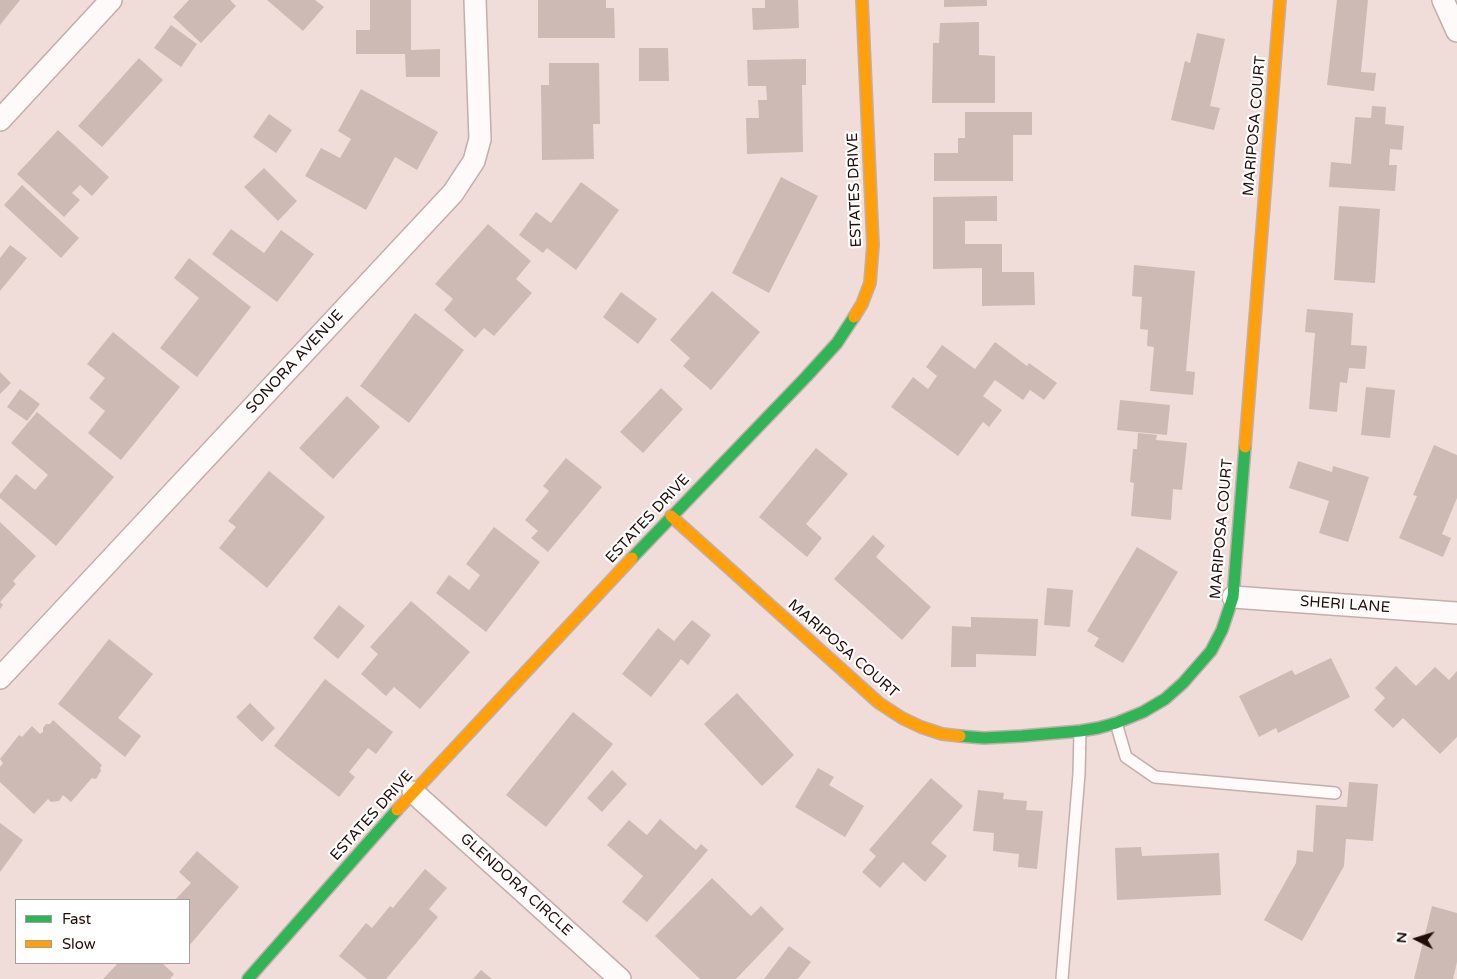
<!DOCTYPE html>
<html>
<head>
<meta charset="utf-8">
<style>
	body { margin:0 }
	#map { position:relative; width:1457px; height:979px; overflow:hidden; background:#f0dcd8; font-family:"Varela Round",sans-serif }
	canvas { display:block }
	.legend { position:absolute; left:15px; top:899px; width:175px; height:65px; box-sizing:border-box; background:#fff; border:1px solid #a69e9c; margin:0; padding:6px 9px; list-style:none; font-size:15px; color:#210c08 }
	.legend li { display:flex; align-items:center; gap:10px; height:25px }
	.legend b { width:25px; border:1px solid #a69e9c }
	.north { position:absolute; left:1392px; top:914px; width:50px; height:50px; -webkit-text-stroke:4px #fff; paint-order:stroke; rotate:275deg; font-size:14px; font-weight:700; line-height:20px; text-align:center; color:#210c08 }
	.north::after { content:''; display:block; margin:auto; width:18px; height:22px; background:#210c08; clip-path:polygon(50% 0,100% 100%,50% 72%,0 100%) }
</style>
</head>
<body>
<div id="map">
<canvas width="1457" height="979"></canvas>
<ul class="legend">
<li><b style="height:6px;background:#30b455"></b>Fast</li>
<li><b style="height:6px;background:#ff9f0a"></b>Slow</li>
</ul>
<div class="north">N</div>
</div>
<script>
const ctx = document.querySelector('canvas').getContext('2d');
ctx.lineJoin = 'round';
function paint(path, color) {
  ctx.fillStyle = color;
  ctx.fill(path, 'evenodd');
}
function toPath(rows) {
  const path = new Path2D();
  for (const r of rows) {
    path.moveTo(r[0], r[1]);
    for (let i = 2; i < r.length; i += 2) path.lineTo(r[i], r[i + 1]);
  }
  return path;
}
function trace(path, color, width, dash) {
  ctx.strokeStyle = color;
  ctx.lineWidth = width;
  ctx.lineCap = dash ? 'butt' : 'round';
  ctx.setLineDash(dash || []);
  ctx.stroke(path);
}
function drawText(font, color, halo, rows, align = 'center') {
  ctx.font = font + ' "Varela Round",sans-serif';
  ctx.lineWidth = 4.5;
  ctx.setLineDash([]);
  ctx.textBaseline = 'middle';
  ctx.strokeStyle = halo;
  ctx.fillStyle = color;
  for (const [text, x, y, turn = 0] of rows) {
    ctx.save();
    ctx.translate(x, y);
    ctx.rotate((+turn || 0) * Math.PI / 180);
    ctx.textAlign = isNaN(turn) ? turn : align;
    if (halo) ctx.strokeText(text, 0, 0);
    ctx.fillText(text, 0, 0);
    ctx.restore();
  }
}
const building = toPath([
	[0,0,20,0,0,25],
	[189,0,230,0,236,6,201,43,173,17],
	[267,0,315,0,324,7,303,31],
	[370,0,411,0,411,50,440,49,440,77,406,77,405,54,356,54,356,30,370,30],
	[538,0,606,0,606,8,614,8,615,38,538,38],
	[765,0,798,0,799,28,753,30,752,8,765,8],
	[944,0,987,0,987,6,944,7],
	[1337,0,1368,0,1361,72,1376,73,1374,91,1327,85],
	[979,22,979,55,995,56,995,103,932,103,933,43,939,43,940,23],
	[171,25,197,44,181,67,154,48],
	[1197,33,1225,39,1210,106,1220,108,1214,130,1171,120,1185,61,1190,63],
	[639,48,668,48,669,81,639,81],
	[139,58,163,80,102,147,78,126],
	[806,59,806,85,802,85,803,152,747,154,746,118,759,118,758,100,767,100,766,86,748,86,747,60],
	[549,63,599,63,600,124,593,124,594,159,542,160,541,85,549,85],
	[361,89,438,132,417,170,395,157,366,210,305,176,321,148,340,158,351,139,338,131],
	[1372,106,1386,107,1385,124,1404,126,1402,150,1390,149,1389,165,1397,165,1395,191,1329,187,1331,162,1351,164,1355,117,1371,118],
	[965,112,1032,112,1032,135,1013,135,1013,181,934,181,934,153,958,153,958,138,965,138],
	[269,114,292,130,276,153,253,137],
	[58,130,109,177,92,196,80,185,72,193,80,200,64,217,17,174],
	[264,168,297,201,278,221,244,187],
	[781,177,818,196,769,293,732,273],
	[581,182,619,210,576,270,547,248,543,253,519,235,536,212,551,223],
	[22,185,79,238,61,258,4,205],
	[997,196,997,221,965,221,965,244,1002,244,1002,272,1034,272,1035,305,982,306,982,268,933,269,933,197],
	[1339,206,1380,209,1375,283,1334,280],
	[488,224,531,261,516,279,532,293,494,336,484,328,475,338,444,310,453,299,435,284],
	[231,229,264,253,281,230,314,254,277,302,212,254],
	[10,245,27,258,0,291,0,258],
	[189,258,251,307,197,377,160,348,199,298,174,278],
	[1134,265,1195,271,1186,371,1195,372,1193,395,1150,391,1154,347,1147,346,1148,330,1140,329,1142,297,1132,296],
	[712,291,760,332,711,390,683,366,690,358,670,340],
	[621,292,657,319,638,344,603,317],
	[1307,309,1353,313,1351,345,1367,346,1365,369,1349,368,1347,383,1340,382,1337,412,1309,409,1315,333,1305,332],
	[415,313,464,350,409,423,360,386],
	[113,332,180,387,121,460,88,433,105,411,89,398,105,378,87,364],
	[995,342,1027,366,1029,363,1057,383,1044,400,1030,390,1023,400,995,380,983,396,1002,410,989,427,983,422,958,456,891,407,913,377,928,389,937,376,926,367,942,345,975,369],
	[0,372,11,383,0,394],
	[1366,387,1395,390,1390,438,1361,435],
	[661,388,683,409,643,453,620,432],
	[20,389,40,404,27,421,7,407],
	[347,396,380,427,333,479,299,448],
	[1120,400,1170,405,1167,435,1117,430],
	[37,412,114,477,56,546,0,498,0,494,16,474,35,490,48,475,11,443],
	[1138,433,1157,435,1156,440,1187,443,1182,490,1173,489,1171,520,1131,516,1134,483,1130,482,1133,449,1137,449],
	[1434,445,1457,455,1457,498,1442,534,1451,538,1443,557,1399,538,1417,496,1413,495],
	[816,448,848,474,806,524,822,538,807,557,759,517],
	[566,458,602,487,548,552,531,538,538,531,525,520,549,491,543,486],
	[1298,461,1332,472,1333,466,1369,477,1348,542,1319,533,1329,501,1289,488],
	[269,471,325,517,267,588,219,548,236,527,228,521],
	[0,522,36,556,13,581,16,584,0,602,3,605,0,609],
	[494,527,540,562,486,632,436,593,449,575,469,590,480,575,466,564],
	[873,535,885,546,876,557,931,607,902,640,834,579],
	[1137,547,1178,572,1123,663,1094,646,1099,638,1087,631],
	[1047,588,1073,590,1070,627,1044,625],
	[411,601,470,652,420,709,394,687,386,696,361,674,378,654,370,647],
	[339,605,365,626,338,659,313,638],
	[971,617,1038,619,1036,656,976,654,976,667,951,667,952,626,971,627],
	[692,620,711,635,688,665,681,659,651,697,622,674,658,628,674,641],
	[109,639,153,674,118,718,141,736,125,757,58,704],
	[1331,658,1350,697,1278,733,1276,728,1259,737,1239,696,1292,670,1295,675],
	[1396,666,1416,686,1435,667,1449,680,1457,671,1457,737,1440,754,1403,718,1393,728,1374,710,1385,698,1375,688],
	[325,679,393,732,376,754,368,748,349,772,355,777,339,797,274,746],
	[737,693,794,755,762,786,704,724],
	[250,703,275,728,262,742,236,717],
	[573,712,613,744,546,827,506,795],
	[53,720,102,765,100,768,101,771,96,779,92,778,71,802,63,795,59,801,51,802,48,799,34,814,0,782,0,767,3,763,0,759,19,735,22,737,32,726,40,734,43,732,43,728,46,724,50,724],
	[818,768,834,777,829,785,864,806,845,837,795,807],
	[612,770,627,784,602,812,587,798],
	[931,778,963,806,931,843,947,856,925,882,903,862,880,888,862,872,876,856,869,850],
	[1349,782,1378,784,1373,841,1346,839,1344,866,1302,941,1264,920,1296,863,1297,850,1313,852,1316,805,1347,807],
	[978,790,1004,793,1003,799,1027,801,1026,810,1043,811,1037,869,1018,867,1019,854,993,851,994,833,973,831],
	[660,819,696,850,701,844,708,850,647,922,622,902,643,876,607,845,629,820,647,835],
	[0,823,23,840,0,872],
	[1141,847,1142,856,1219,853,1221,895,1117,900,1115,848],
	[197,851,239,887,189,946,189,900,175,900,191,883,179,872],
	[425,869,447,888,429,909,438,917,386,979,367,979,339,956,366,923,372,928,390,906,393,908],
	[712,878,751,916,761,906,784,929,736,979,700,979,655,936],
	[1432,906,1457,913,1457,962,1453,979,1414,979],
	[789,946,811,962,798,979,764,979],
	[118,963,162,963,174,974,170,979,103,979],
	[481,970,492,979,473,979]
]);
const lane = toPath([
	[1116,723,1126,757,1155,777,1335,793],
	[1062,979,1079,774,1080,731]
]);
const street = toPath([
	[1443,0,1457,31],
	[0,120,111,0],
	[1233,597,1457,613],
	[0,678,453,193,474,161,480,139,475,0],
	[413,792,620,979]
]);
const fast = toPath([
	[632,558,806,377,837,343,854,317],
	[960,736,984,738,1022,736,1080,731,1098,728,1116,723,1143,712,1165,699,1183,683,1211,651,1222,630,1233,597,1245,447],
	[248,979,397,810]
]);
const slow = toPath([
	[854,317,862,304,870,283,873,245,862,0],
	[1245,447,1280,0],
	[671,516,879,703,902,718,921,727,942,734,960,736],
	[397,810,632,558]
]);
const streetNames = [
	["MARIPOSA COURT",1255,126,-85],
	["ESTATES DRIVE",855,190,-92],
	["SONORA AVENUE",295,362,-47],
	["ESTATES DRIVE",648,519,-47],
	["MARIPOSA COURT",1222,529,-85],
	["SHERI LANE",1345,605,4],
	["MARIPOSA COURT",843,649,41],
	["ESTATES DRIVE",372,816,-48],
	["GLENDORA CIRCLE",516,885,42]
];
paint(building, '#cebab5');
trace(lane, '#c2aeaa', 14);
trace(street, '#c2aeaa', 24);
trace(fast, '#c2aeaa', 14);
trace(slow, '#c2aeaa', 14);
trace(lane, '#fdfaf9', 11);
trace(street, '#fdfaf9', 21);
trace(fast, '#30b455', 11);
trace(slow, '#ff9f0a', 11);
drawText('15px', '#210c08', '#fff', streetNames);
</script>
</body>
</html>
